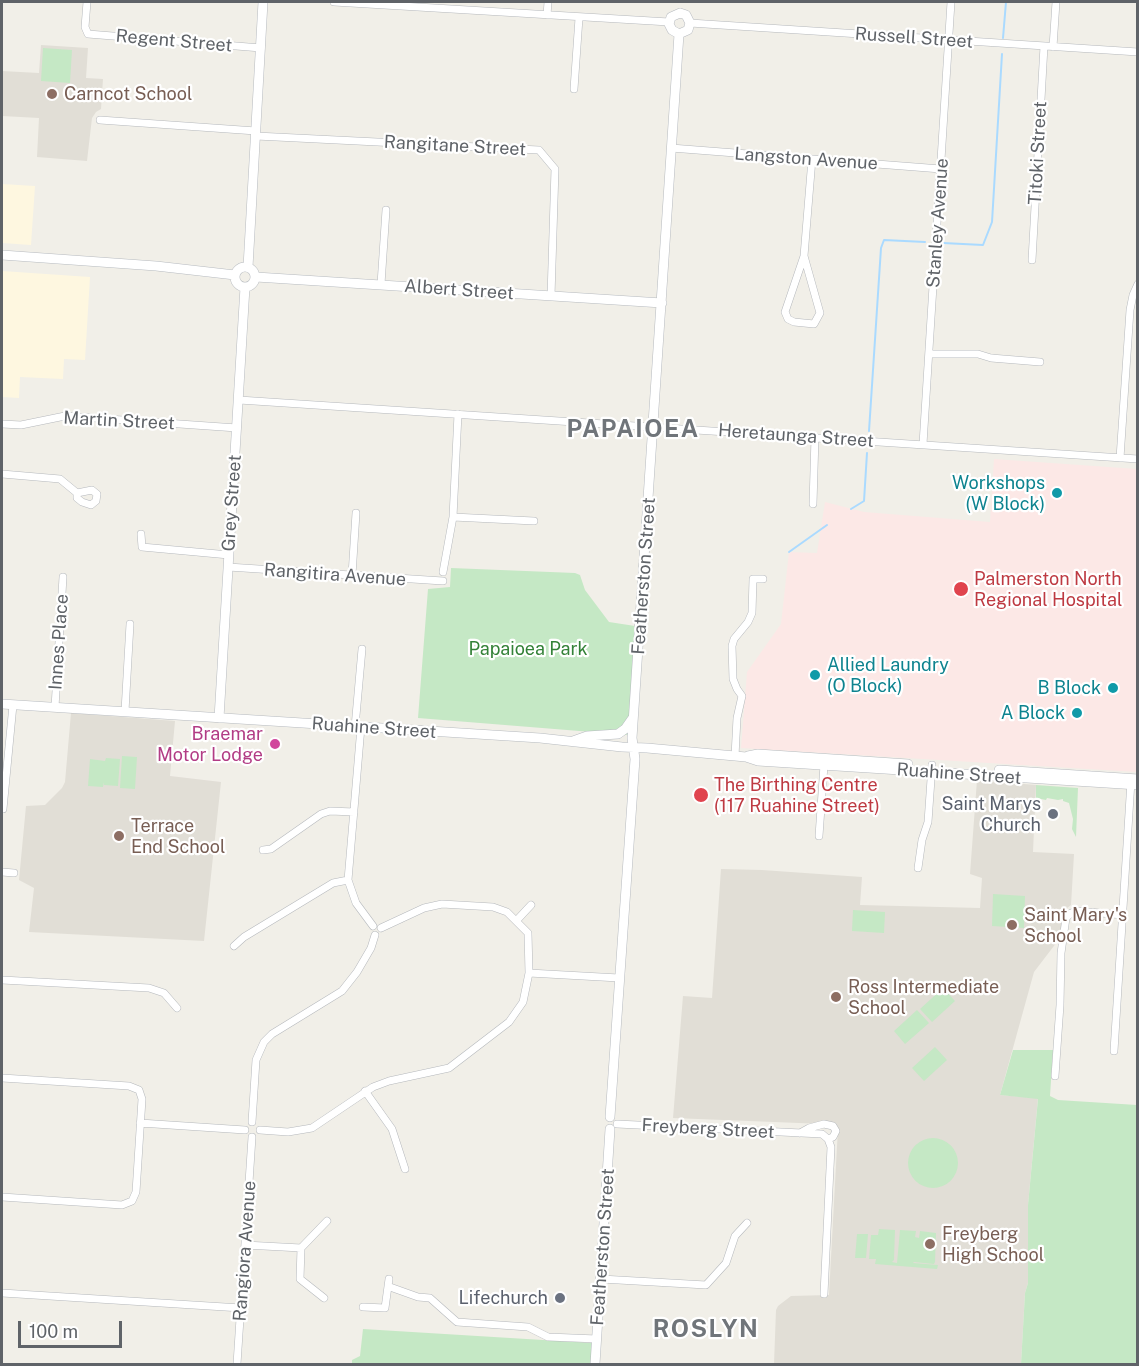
<!DOCTYPE html>
<html>
<head>
<meta charset="utf-8">
<style>
	body { margin:0 }
	#map { position:relative; width:1139px; height:1366px; overflow:hidden; background:#f1efe8; font-family:"Public Sans",sans-serif }
	canvas { display:block }
	.frame { position:absolute; inset:0; border:3px solid #5f6368; pointer-events:none }
	.scale { position:absolute; left:18px; top:1321px; width:104px; height:27px; box-sizing:border-box; border:3px solid #5f6368; border-top:0; padding-left:8px; font-size:18px; line-height:21px; white-space:nowrap; color:#5f6368; -webkit-text-stroke:4px #fff; paint-order:stroke }
</style>
</head>
<body>
<div id="map">
<canvas width="1139" height="1366"></canvas>
<div class="frame"></div>
<div class="scale">100 m</div>
</div>
<script>
const ctx = document.querySelector('canvas').getContext('2d');
ctx.lineJoin = 'round';
function paint(path, color) {
  ctx.fillStyle = color;
  ctx.fill(path, 'evenodd');
}
function toPath(rows) {
  const path = new Path2D();
  for (const r of rows) {
    if (r.length === 3) {
      path.moveTo(r[0] + r[2], r[1]);
      path.arc(r[0], r[1], r[2], 0, 2 * Math.PI);
      continue;
    }
    path.moveTo(r[0], r[1]);
    for (let i = 2; i < r.length; i += 2) path.lineTo(r[i], r[i + 1]);
  }
  return path;
}
function trace(path, color, width, dash) {
  ctx.strokeStyle = color;
  ctx.lineWidth = width;
  ctx.lineCap = dash ? 'butt' : 'round';
  ctx.setLineDash(dash || []);
  ctx.stroke(path);
}
function drawText(font, color, halo, rows, align = 'center') {
  ctx.font = font + ' "Public Sans",sans-serif';
  ctx.lineWidth = 4.5;
  ctx.setLineDash([]);
  ctx.textBaseline = 'middle';
  ctx.strokeStyle = halo;
  ctx.fillStyle = color;
  for (const [text, x, y, turn = 0] of rows) {
    ctx.save();
    ctx.translate(x, y);
    ctx.rotate((+turn || 0) * Math.PI / 180);
    ctx.textAlign = isNaN(turn) ? turn : align;
    if (halo) ctx.strokeText(text, 0, 0);
    ctx.fillText(text, 0, 0);
    ctx.restore();
  }
}
const commercial = toPath([
	[2,184,35,186,31,245,2,243],
	[2,271,90,277,85,360,64,359,63,379,20,377,19,398,2,397]
]);
const education = toPath([
	[41,45,88,48,86,78,103,79,101,109,96,112,92,118,87,161,37,157,39,118,2,116,2,71,39,73],
	[71,713,175,721,170,776,221,782,204,941,29,932,34,888,19,880,26,806,45,805,62,788,65,782],
	[977,780,1036,785,1033,852,1074,854,1071,905,1062,912,1060,938,1034,972,1000,1095,1038,1098,1028,1205,1028,1283,1025,1293,1021,1364,774,1364,776,1310,778,1306,791,1296,829,1295,838,1128,824,1124,673,1118,683,996,712,998,721,869,762,870,862,877,860,905,980,908,982,878,970,874]
]);
const medical = toPath([
	[994,459,1137,469,1137,772,741,748,747,672,781,624,789,552,817,553,825,502,864,512,990,522]
]);
const green = toPath([
	[43,48,72,50,70,83,41,81],
	[451,568,575,573,580,575,585,590,609,622,635,626,629,735,418,718,428,589,450,587],
	[122,756,137,757,135,789,120,788],
	[106,758,120,759,118,786,104,785,104,782,103,787,88,786,90,759,105,761],
	[1036,785,1078,788,1076,837,1072,829,1073,819,1069,803,1063,801,1063,799,1058,800,1047,798,1046,800,1036,798],
	[993,894,1025,896,1024,928,992,926],
	[853,910,885,912,884,933,852,931],
	[943,988,955,1001,932,1022,920,1009],
	[917,1010,929,1023,905,1044,894,1031],
	[935,1047,947,1060,924,1081,912,1068],
	[1013,1050,1053,1050,1050,1096,1058,1100,1137,1105,1137,1364,1021,1364,1025,1293,1028,1283,1028,1205,1038,1099,1000,1095],
	[933,1163,25],
	[879,1229,895,1230,894,1260,892,1262,897,1263,900,1230,916,1231,915,1237,919,1238,920,1231,936,1233,935,1262,934,1264,914,1262,913,1263,938,1265,937,1269,875,1264,876,1259,869,1259,871,1235,878,1235],
	[857,1234,868,1234,866,1258,855,1258],
	[363,1329,592,1343,591,1364,352,1364,352,1360,360,1356]
]);
const stream = toPath([
	[1003,38,1006,2],
	[943,243,983,245,992,222,1002,54],
	[869,431,881,248,884,240,925,242],
	[851,509,864,501,867,453],
	[789,552,827,525],
	[575,1364,584,1364]
]);
const street = toPath([
	[87,2,85,27,88,34,261,48],
	[334,2,669,22],
	[547,15,548,2],
	[690,23,1138,52],
	[1053,47,1056,2],
	[574,89,579,18],
	[100,120,256,131],
	[256,136,539,150,555,169,551,296],
	[671,148,941,169],
	[804,256,785,312,788,319,794,322,814,324,820,313,804,256,812,159],
	[1032,260,1044,46],
	[381,284,386,210],
	[929,354,978,354,991,358,1040,362],
	[239,400,1138,459],
	[2,424,21,425,65,416,237,428],
	[923,444,951,2],
	[1120,458,1130,310,1133,295,1138,284],
	[2,474,60,479,77,493,77,498,82,502,91,505,96,501,97,494,92,490,77,493],
	[813,504,815,437],
	[453,517,534,521],
	[141,534,142,547,229,555],
	[228,567,443,581],
	[443,572,453,517,458,414],
	[352,575,356,513],
	[55,707,63,577],
	[125,711,130,624],
	[355,727,362,649],
	[361,727,348,880,356,903,373,926],
	[735,756,737,718,742,696,737,689,733,679,732,646,734,639,748,622,752,613,753,579,763,579],
	[3,809,13,705],
	[819,836,824,765],
	[263,850,271,849,321,814,330,811,354,812],
	[918,868,922,840,928,822,932,765],
	[2,872,14,873],
	[517,920,531,905],
	[234,946,244,937,333,883,348,880],
	[529,973,619,978],
	[2,980,149,988,164,993,177,1008],
	[1114,1051,1131,781],
	[1055,1076,1060,1005,1061,953,1066,918,1071,913,1077,911,1123,915],
	[2,1078,129,1086,139,1090,142,1099,136,1192,132,1201,122,1205,2,1197],
	[365,1091,392,1129,405,1169],
	[252,1122,256,1060,264,1042,272,1034,342,991,357,972,371,948,375,935],
	[140,1123,245,1130],
	[617,1124,822,1134,828,1139,831,1147,824,1294],
	[260,1130,288,1132,312,1128,373,1087,389,1081,449,1068,509,1022,523,1002,529,973,528,933,507,912,493,907,442,904,424,908,381,928],
	[800,1133,809,1128,824,1124,833,1126,836,1131,833,1137,828,1139],
	[245,1245,301,1248],
	[601,1279,706,1285,726,1263,735,1236,747,1223],
	[390,1287,418,1297,430,1298,457,1322,528,1327,548,1337,597,1339],
	[2,1293,241,1308],
	[324,1298,300,1279,301,1248,327,1221],
	[363,1307,385,1308,389,1279],
	[237,1364,252,1137]
]);
const secondary = toPath([
	[679,34,688,30,690,23,686,15,680,13],
	[679,34,672,30,669,24,671,17,680,13],
	[2,255,156,266,235,275],
	[245,277,10],
	[248,267,263,2],
	[256,277,662,303],
	[2,704,540,738,622,747,647,748,746,757,758,761,1138,785],
	[219,718,245,287],
	[573,741,587,736,618,734,625,729,632,719],
	[748,756,758,754,908,764],
	[999,770,1138,779],
	[610,1117,635,759,632,738,679,34],
	[595,1364,610,1129]
]);
const markers = [
	[52,94,6,"#8d6e63"],
	[1057,493,6,"#0f9aa8"],
	[961,589,8,"#e0444e"],
	[815,675,6,"#0f9aa8"],
	[1113,688,6,"#0f9aa8"],
	[1077,713,6,"#0f9aa8"],
	[275,744,6,"#d1479c"],
	[701,795,8,"#e0444e"],
	[1053,814,6,"#6b7280"],
	[119,836,6,"#8d6e63"],
	[1012,925,6,"#8d6e63"],
	[836,997,6,"#8d6e63"],
	[930,1244,6,"#8d6e63"],
	[560,1298,6,"#6b7280"]
];
const streetNames = [
	["Russell Street",914,38,4],
	["Regent Street",174,41,5],
	["Rangitane Street",455,146,3],
	["Titoki Street",1038,153,-87],
	["Langston Avenue",806,159,4],
	["Stanley Avenue",938,223,-86],
	["Albert Street",459,290,4],
	["Martin Street",119,421,3],
	["Heretaunga Street",796,436,4],
	["Grey Street",232,503,-86],
	["Rangitira Avenue",335,575,4],
	["Featherston Street",644,576,-86],
	["Innes Place",59,642,-86],
	["Ruahine Street",374,728,4],
	["Ruahine Street",959,774,4],
	["Freyberg Street",708,1129,3],
	["Featherston Street",603,1247,-86],
	["Rangiora Avenue",245,1251,-86]
];
const educationNames = [
	["Carncot School",64,94],
	["Terrace",131,826],
	["End School",131,847],
	["Saint Mary's",1024,915],
	["School",1024,936],
	["Ross Intermediate",848,987],
	["School",848,1008],
	["Freyberg",942,1234],
	["High School",942,1255]
];
const cultureNames = [
	["Workshops",1045,483],
	["(W Block)",1045,504],
	["Allied Laundry",827,665,"left"],
	["(O Block)",827,686,"left"],
	["B Block",1101,688],
	["A Block",1065,713]
];
const healthNames = [
	["Palmerston North",974,579],
	["Regional Hospital",974,600],
	["The Birthing Centre",714,785],
	["(117 Ruahine Street)",714,806]
];
const parkNames = [
	["Papaioea Park",528,649]
];
const hotelNames = [
	["Braemar",263,734],
	["Motor Lodge",263,755]
];
const worshipNames = [
	["Saint Marys",1041,804],
	["Church",1041,825],
	["Lifechurch",548,1298]
];
const districtNames = [
	["PAPAIOEA",633,430],
	["ROSLYN",706,1330]
];
paint(commercial, '#fef7e0');
paint(education, '#e1ded6');
paint(medical, '#fce8e6');
paint(green, '#c5e8c5');
trace(stream, '#aadaff', 2);
trace(street, '#b5b8bc', 8);
trace(secondary, '#b6babf', 10);
trace(street, '#fff', 7);
trace(secondary, '#fff', 9);
for (const [x, y, r, color] of markers) {
  const dot = new Path2D();
  dot.arc(x, y, r, 0, 2 * Math.PI);
  ctx.fillStyle = color;
  ctx.fill(dot);
  trace(dot, '#fff', 2);
}
drawText('18px', '#5f6368', '#fff', streetNames);
drawText('18px', '#785e54', '#fff', educationNames, 'left');
drawText('18px', '#0d838f', '#fff', cultureNames, 'right');
drawText('18px', '#be3a42', '#fff', healthNames, 'left');
drawText('18px', '#348238', '#fff', parkNames);
drawText('18px', '#b23c85', '#fff', hotelNames, 'right');
drawText('18px', '#5b616d', '#fff', worshipNames, 'right');
ctx.letterSpacing = '1.5px';
drawText('bold 24px', '#70757a', '#fff', districtNames);
ctx.letterSpacing = '0px';
</script>
</body>
</html>
